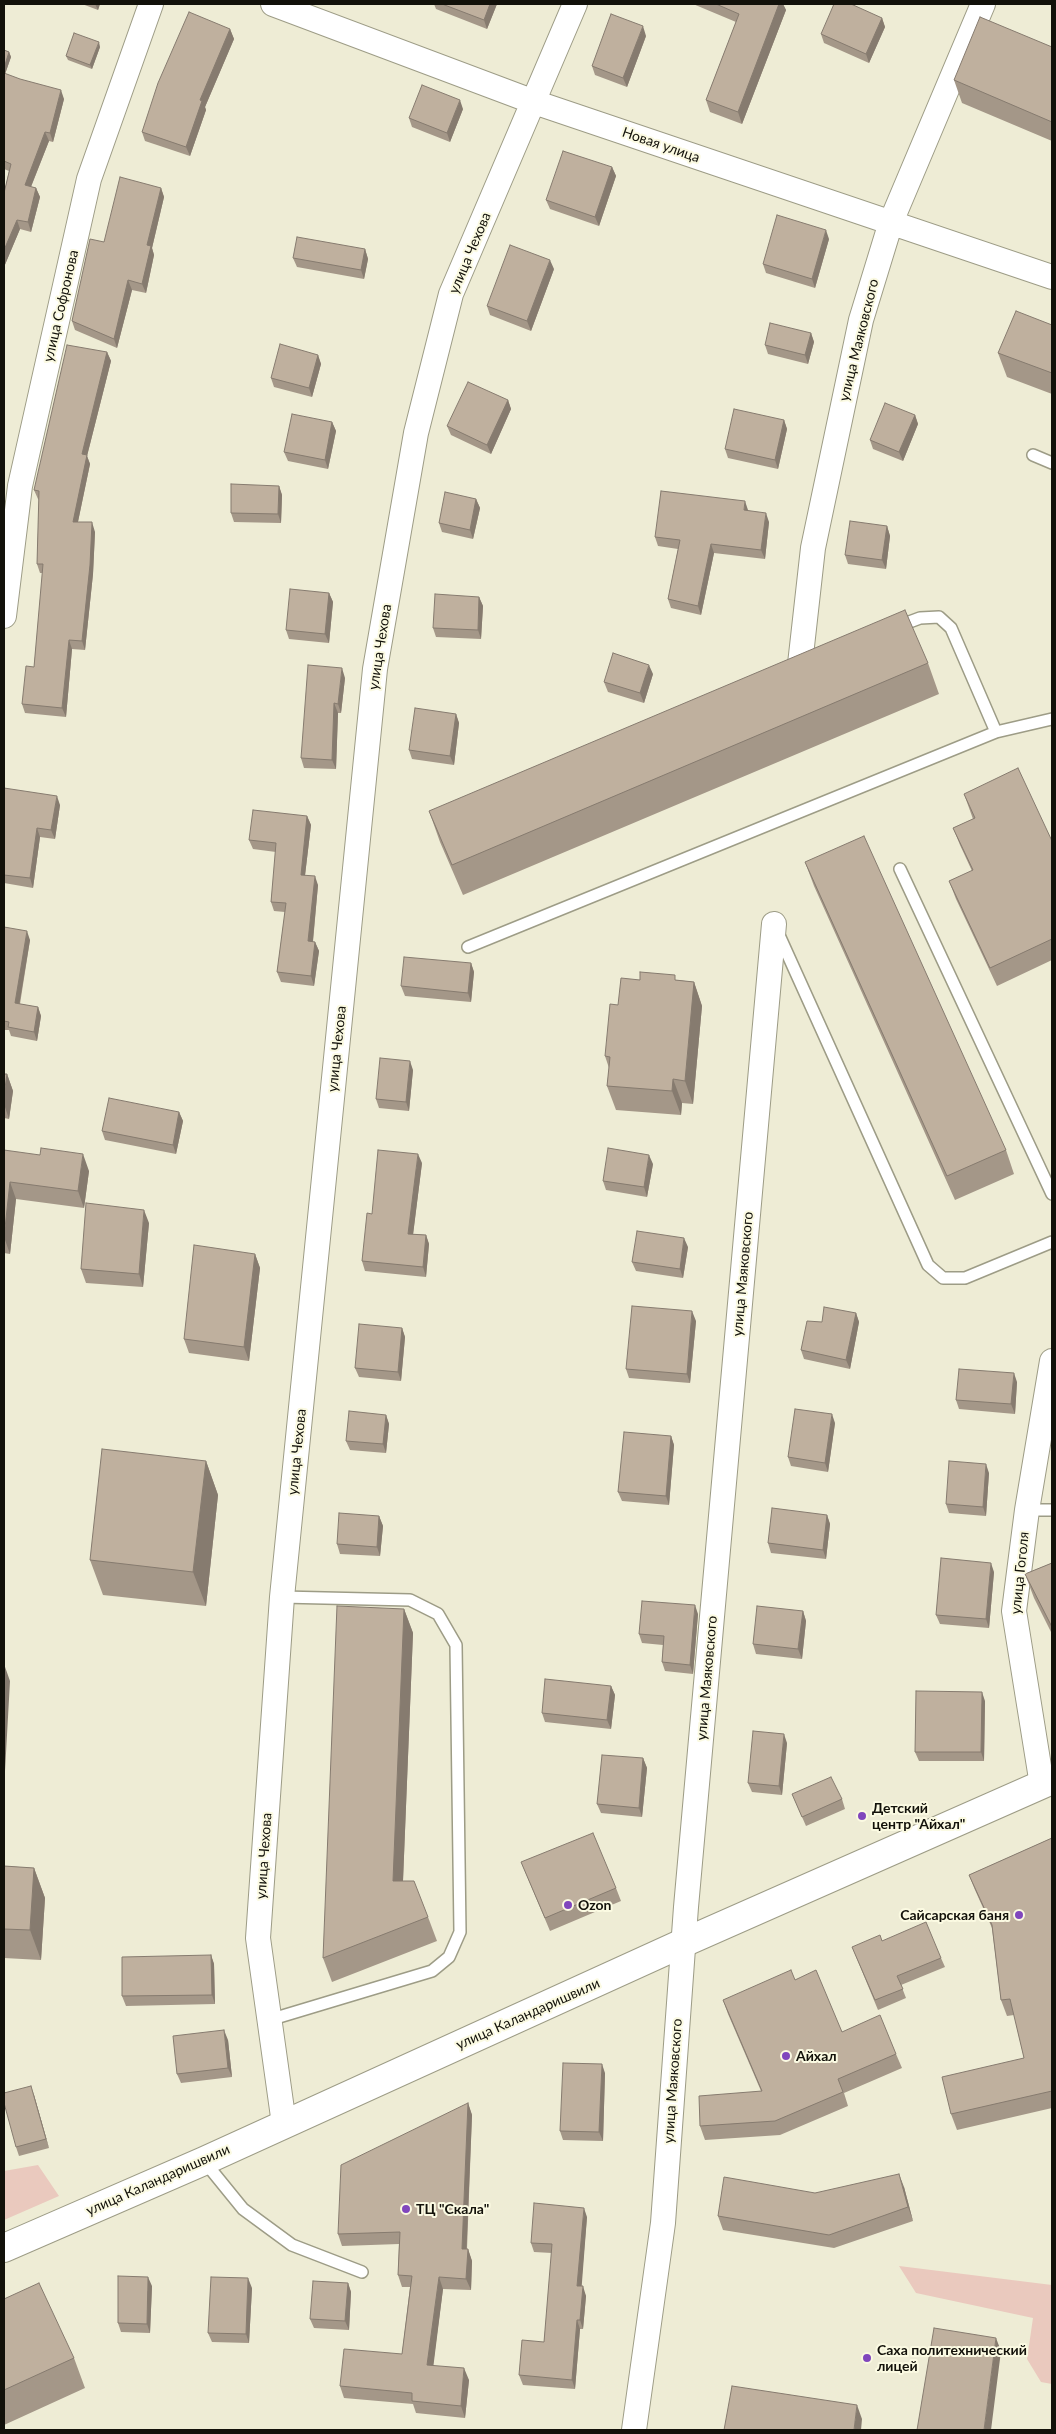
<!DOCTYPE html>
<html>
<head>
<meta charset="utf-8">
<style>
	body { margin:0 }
	#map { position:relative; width:1056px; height:2434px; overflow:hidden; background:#eeecd5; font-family:Lato,sans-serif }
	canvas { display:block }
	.frame { position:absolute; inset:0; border:5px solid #12110a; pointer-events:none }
</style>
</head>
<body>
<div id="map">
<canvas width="1056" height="2434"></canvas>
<div class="frame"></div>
</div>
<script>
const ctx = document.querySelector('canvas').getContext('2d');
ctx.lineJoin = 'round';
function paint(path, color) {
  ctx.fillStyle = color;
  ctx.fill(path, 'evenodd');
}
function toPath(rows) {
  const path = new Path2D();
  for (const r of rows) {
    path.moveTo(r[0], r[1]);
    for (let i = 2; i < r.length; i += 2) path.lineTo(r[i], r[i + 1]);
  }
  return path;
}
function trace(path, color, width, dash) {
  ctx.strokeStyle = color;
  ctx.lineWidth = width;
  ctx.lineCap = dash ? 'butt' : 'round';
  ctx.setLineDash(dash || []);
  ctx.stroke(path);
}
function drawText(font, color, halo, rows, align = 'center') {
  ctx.font = font + ' Lato,sans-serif';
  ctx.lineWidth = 4;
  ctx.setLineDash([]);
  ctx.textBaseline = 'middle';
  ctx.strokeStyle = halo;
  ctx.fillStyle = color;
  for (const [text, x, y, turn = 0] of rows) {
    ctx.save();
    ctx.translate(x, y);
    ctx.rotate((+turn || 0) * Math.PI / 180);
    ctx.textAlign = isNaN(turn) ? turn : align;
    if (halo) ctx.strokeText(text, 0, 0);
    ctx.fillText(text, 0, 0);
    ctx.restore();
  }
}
const green = toPath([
	[38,2165,59,2196,4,2220,4,2171],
	[899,2266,1052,2285,1052,2384,1041,2382,1027,2359,1033,2318,916,2293]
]);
const lane = toPath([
	[1033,455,1052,463],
	[896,627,920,618,939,617,951,628,996,732],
	[900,869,1052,1194],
	[778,933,928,1265,943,1278,965,1278,1052,1242],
	[468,947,996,732,1052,719],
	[1027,1510,1052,1510],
	[269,2020,432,1971,449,1957,460,1932,456,1645,438,1614,410,1600,282,1597],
	[204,2161,243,2209,292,2245,362,2272]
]);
const street = toPath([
	[273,4,534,102,1052,277],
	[4,616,20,486,89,179,151,4],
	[800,664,813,548,861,320,891,222,983,4],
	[1042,1785,1014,1611,1027,1510,1052,1361],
	[284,2124,258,1938,282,1597,375,669,416,433,451,294,575,4],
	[634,2430,663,2223,686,1907,774,924]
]);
const secondary = toPath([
	[4,2248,204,2161,683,1943,1052,1780]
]);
const wall = toPath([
	[82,4,100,4,98,10],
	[434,4,497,4,487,29,436,9],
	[693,4,783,4,786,10,742,124,710,112,706,100,736,22],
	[882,18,885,27,869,63,824,43,821,34],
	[230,29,234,39,205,107,206,110,190,156,145,141,142,132],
	[646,36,627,87,595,75,592,66],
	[100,47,92,69,68,60,66,56],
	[1052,47,1052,141,962,103,954,80],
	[4,50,9,52,11,57,5,74,64,99,53,142,49,141,31,187,36,188,40,197,31,232,20,229,4,267,4,193,9,171,4,169],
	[463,109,450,142,412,127,409,118],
	[612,167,616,176,599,226,550,209,546,200],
	[161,188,164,197,152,248,154,255,146,293,132,290,117,348,75,330,72,321,104,242],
	[829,239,815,288,766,273,763,264],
	[365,249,368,259,364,279,297,267,293,258],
	[554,269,531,331,490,315,487,306],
	[1052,325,1052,394,1007,377,998,353],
	[811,333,814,342,808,364,768,354,765,345],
	[107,352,111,361,87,456,90,464,78,522,95,532,93,574,85,650,72,649,66,717,25,713,22,704,34,667,43,573,40,573,37,564,39,500,38,499,34,490],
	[318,355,321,364,312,397,274,387,271,378],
	[508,400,511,409,491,454,451,435,447,426],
	[915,415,918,424,903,461,873,449,870,440],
	[784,420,787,429,778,469,728,458,725,449],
	[332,422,336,431,328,469,288,461,284,452],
	[279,486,282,495,281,523,234,522,231,513],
	[476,499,480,508,473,539,442,532,439,523],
	[748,510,748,511,769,522,765,559,714,553,701,615,671,608,668,599,678,549,658,546,655,537],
	[887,526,890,536,886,569,848,564,845,555],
	[329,593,333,602,329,643,289,639,286,630],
	[479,597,483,606,481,639,436,637,433,628],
	[928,663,939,694,463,895,440,842,429,811],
	[653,674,644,703,608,692,604,682],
	[345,678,341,713,338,713,336,769,304,768,301,758],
	[456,714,459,723,454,765,412,759,409,750],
	[4,788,60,805,55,839,40,837,33,888,4,883],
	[964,794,1052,841,1052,960,997,986,956,899,949,881,972,871,960,845,953,828,973,819],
	[307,816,311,825,305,875,318,885,313,942,315,942,319,951,314,986,281,982,277,972,285,912,274,911,271,902,276,852,253,849,249,840],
	[805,862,1006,1150,1014,1174,955,1200,814,886],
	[4,927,30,940,20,1004,38,1007,41,1016,37,1041,11,1036,9,1030,4,1030],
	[471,963,474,972,471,1002,405,996,401,986],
	[640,980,677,980,694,982,702,1006,693,1104,682,1103,681,1115,616,1110,607,1086,609,1068,605,1056],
	[413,1070,409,1111,379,1108,376,1099],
	[4,1074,7,1074,13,1091,9,1119,4,1118],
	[179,1112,183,1121,176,1154,105,1140,102,1131],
	[4,1150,89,1171,84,1208,16,1199,10,1254,4,1253],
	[422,1163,413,1234,426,1235,429,1244,426,1277,365,1271,362,1261,372,1214],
	[653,1164,647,1197,606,1190,603,1181],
	[149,1223,143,1287,86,1283,81,1269],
	[688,1247,683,1278,636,1271,632,1262],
	[255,1254,260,1268,249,1361,189,1353,184,1339],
	[856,1313,859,1322,850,1369,804,1359,801,1350,822,1322],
	[696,1321,690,1383,629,1378,626,1369],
	[402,1328,405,1337,401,1381,359,1377,355,1368],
	[1017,1382,1015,1414,959,1409,956,1400],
	[386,1415,389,1424,386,1453,350,1450,346,1441],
	[835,1423,828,1472,791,1466,788,1457],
	[671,1436,674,1445,669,1505,622,1501,618,1492],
	[206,1461,218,1495,206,1606,103,1595,90,1560],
	[989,1473,986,1516,949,1513,946,1504],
	[827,1515,830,1524,826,1559,771,1553,768,1543],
	[379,1516,383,1526,380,1556,340,1554,337,1544],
	[1052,1563,1052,1634,1034,1598,1025,1574],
	[994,1572,989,1628,940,1624,936,1615],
	[404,1609,413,1633,403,1881,428,1917,437,1941,332,1982,323,1958],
	[803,1611,806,1621,802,1659,756,1654,753,1644],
	[698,1614,693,1674,665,1671,662,1662,663,1645,642,1643,639,1634],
	[611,1686,615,1695,611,1729,545,1722,542,1713],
	[985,1701,984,1761,919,1761,915,1752],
	[787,1743,782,1795,752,1792,748,1783],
	[643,1758,647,1768,642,1817,601,1813,597,1804],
	[792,1794,842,1799,845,1809,806,1826],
	[1052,1838,1052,2108,957,2130,951,2114,1024,2058,1014,2015,1007,2016,1001,2000,992,1928,975,1890,969,1875],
	[521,1862,616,1888,621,1901,550,1931],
	[4,1866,34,1868,45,1898,41,1960,4,1958],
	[882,1941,941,1958,945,1967,901,1985,906,1998,878,2010,852,1947],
	[211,1955,214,1964,215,2004,126,2006,122,1996],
	[795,1980,842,2032,896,2054,902,2068,844,2093,848,2106,780,2135,705,2140,700,2126,761,2091,728,2014,723,2000],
	[228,2040,232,2077,181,2083,177,2074],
	[605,2073,603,2141,563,2140,560,2131],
	[34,2095,49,2148,19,2156,16,2147],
	[468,2103,472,2115,467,2249,468,2249,472,2261,471,2290,443,2289,433,2365,469,2380,465,2418,416,2413,413,2404,344,2398,340,2386,402,2354,410,2287,402,2287,398,2275,399,2244,342,2246,338,2234],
	[904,2187,913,2221,834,2248,723,2230,718,2216,815,2193],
	[587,2217,581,2286,586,2296,583,2329,580,2329,575,2389,523,2385,519,2375,544,2342,552,2253,534,2252,531,2243],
	[348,2283,351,2292,349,2330,314,2328,310,2319],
	[152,2286,150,2333,121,2332,118,2323],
	[252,2288,249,2343,212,2342,208,2333],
	[4,2299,74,2358,85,2388,4,2425]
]);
const shadedWall = toPath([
	[95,4,100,4,98,10],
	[490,4,497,4,487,29,484,20],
	[779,4,783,4,786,10,742,124,738,112],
	[882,18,885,27,869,63,866,54],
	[643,26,646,36,627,87,623,78],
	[230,29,234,39,205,107,206,110,190,156,186,147,200,100],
	[99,42,100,47,92,69,90,65],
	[9,52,11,57,4,77,4,68],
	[61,90,64,99,53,142,50,133],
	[460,100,463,109,450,142,447,133],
	[45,132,49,141,28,194,25,185],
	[612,167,616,176,599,226,595,217],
	[36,188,40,197,31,232,28,222],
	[161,188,164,197,152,248,154,255,146,293,142,284,147,245],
	[17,220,20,229,4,267,4,250],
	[826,230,829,239,815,288,812,279],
	[365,249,368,259,364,279,361,270],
	[550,260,554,269,531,331,527,321],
	[128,280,132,290,117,348,114,339],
	[811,333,814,342,808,364,805,355],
	[107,352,111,361,87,456,90,464,76,531,73,522,82,454],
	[318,355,321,364,312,397,309,388],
	[508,400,511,409,491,454,487,445],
	[915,415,918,424,903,461,899,452],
	[784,420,787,429,778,469,775,460],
	[332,422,336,431,328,469,325,460],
	[279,486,282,495,281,523,278,514],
	[476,499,480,508,473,539,470,530],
	[745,501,748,510,747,520,744,510],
	[766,513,769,522,765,559,761,550],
	[92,522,95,532,93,574,85,650,82,641],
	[887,526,890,536,886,569,882,560],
	[711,544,714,553,701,615,698,606],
	[329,593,333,602,329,643,325,634],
	[479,597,483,606,481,639,478,630],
	[69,640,72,649,66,717,62,708],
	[649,665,653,674,644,703,640,693],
	[342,668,345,678,341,713,338,704],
	[334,703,338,713,336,769,332,760],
	[456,714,459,723,454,765,450,756],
	[57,796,60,805,55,839,51,830],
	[307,816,311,825,304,884,301,875],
	[37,828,40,837,33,888,30,878],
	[315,876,318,885,312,950,308,941],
	[27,931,30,940,18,1012,15,1003],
	[315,942,319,951,314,986,311,976],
	[471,963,474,972,471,1002,468,993],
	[694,982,702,1006,693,1104,685,1081],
	[38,1007,41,1016,37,1041,34,1032],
	[410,1061,413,1070,409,1111,406,1102],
	[7,1074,13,1091,9,1119,4,1104,4,1095],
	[673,1079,682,1103,681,1115,672,1091],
	[179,1112,183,1121,176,1154,173,1145],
	[83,1154,89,1171,84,1208,78,1191],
	[418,1154,422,1163,412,1243,408,1234],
	[649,1155,653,1164,647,1197,644,1187],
	[10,1182,16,1199,10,1254,4,1237],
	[144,1210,149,1223,143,1287,139,1274],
	[426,1235,429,1244,426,1277,423,1267],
	[684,1238,688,1247,683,1278,680,1269],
	[255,1254,260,1268,249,1361,244,1347],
	[692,1311,696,1321,690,1383,687,1374],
	[856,1313,859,1322,850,1369,846,1360],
	[402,1328,405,1337,401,1381,398,1372],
	[1014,1373,1017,1382,1015,1414,1011,1404],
	[832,1414,835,1423,828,1472,825,1463],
	[386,1415,389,1424,386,1453,383,1444],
	[671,1436,674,1445,669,1505,666,1496],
	[206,1461,218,1495,206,1606,193,1572],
	[986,1464,989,1473,986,1516,983,1507],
	[827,1515,830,1524,826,1559,823,1550],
	[379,1516,383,1526,380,1556,377,1547],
	[991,1563,994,1572,989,1628,986,1619],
	[695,1605,698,1614,693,1674,690,1665],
	[404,1609,413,1633,402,1905,393,1881],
	[803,1611,806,1621,802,1659,798,1649],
	[4,1664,10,1681,4,1789],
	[611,1686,615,1695,611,1729,607,1720],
	[982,1692,985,1701,984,1761,981,1752],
	[784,1734,787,1743,782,1795,779,1786],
	[643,1758,647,1768,642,1817,639,1808],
	[34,1868,45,1898,41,1960,30,1930],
	[211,1955,214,1964,215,2004,212,1995],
	[224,2030,228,2040,232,2077,228,2068],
	[602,2064,605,2073,603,2141,599,2132],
	[31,2086,34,2095,49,2148,46,2139],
	[468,2103,472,2115,466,2261,462,2249],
	[899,2174,904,2187,913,2221,908,2207],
	[584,2208,587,2217,581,2295,577,2286],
	[468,2249,472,2261,471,2290,466,2279],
	[148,2277,152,2286,150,2333,147,2324],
	[439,2277,443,2289,432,2377,427,2365],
	[248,2278,252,2288,249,2343,246,2334],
	[348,2283,351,2292,349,2330,345,2321],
	[583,2286,586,2296,583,2329,580,2320],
	[577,2320,580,2329,575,2389,572,2380],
	[996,2338,1001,2351,991,2430,984,2430],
	[464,2368,469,2380,465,2418,461,2406],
	[857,2405,862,2419,861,2430,854,2430]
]);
const building = toPath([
	[442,4,490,4,484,20,442,4],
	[716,4,779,4,738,112,706,100,739,14,716,4],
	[834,4,851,4,882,18,866,54,821,34,834,4],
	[189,12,230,29,200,100,202,101,186,147,142,132,158,83,189,12],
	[611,14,643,26,623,78,592,66,611,14],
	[980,17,1052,47,1052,122,954,80,980,17],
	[74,33,99,42,90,65,66,56,74,33],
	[4,50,9,52,4,68,4,50],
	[4,73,20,79,61,90,50,133,45,132,25,185,36,188,28,222,17,220,4,250,4,193,11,164,4,161,4,73],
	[422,85,460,100,447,133,409,118,422,85],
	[563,151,612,167,595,217,546,200,563,151],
	[120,177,161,188,147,245,151,246,142,284,128,280,114,339,72,321,90,239,104,242,120,177],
	[777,215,826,230,812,279,763,264,777,215],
	[297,237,365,249,361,270,293,258,297,237],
	[510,245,550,260,527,321,487,306,510,245],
	[1016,311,1052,325,1052,373,998,353,1016,311],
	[770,323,811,333,805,355,765,345,770,323],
	[280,344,318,355,309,388,271,378,280,344],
	[67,345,107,352,82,454,87,455,73,522,92,522,90,565,82,641,69,640,62,708,22,704,26,666,34,667,43,564,37,564,39,491,34,490,67,345],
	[468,382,508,400,487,445,447,426,468,382],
	[885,403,915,415,899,452,870,440,885,403],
	[734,409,784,420,775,460,725,449,734,409],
	[292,414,332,422,325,460,284,452,292,414],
	[231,484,279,486,278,514,231,513,231,484],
	[661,491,745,501,744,510,766,513,761,550,711,544,698,606,668,599,680,540,655,537,661,491],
	[445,492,476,499,470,530,439,523,445,492],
	[850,521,887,526,882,560,845,555,850,521],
	[290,589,329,593,325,634,286,630,290,589],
	[435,594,479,597,478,630,433,628,435,594],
	[905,610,928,663,452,865,429,811,905,610],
	[613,653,649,665,640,693,604,682,613,653],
	[308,665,342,668,338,704,334,703,332,760,301,758,308,665],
	[415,708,456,714,450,756,409,750,415,708],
	[1018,768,1052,841,1052,939,990,968,949,881,973,870,953,828,975,818,964,794,1018,768],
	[4,788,57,796,51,830,37,828,30,878,4,875,4,788],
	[253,810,307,816,301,875,315,876,308,941,315,942,311,976,277,972,286,903,271,902,276,843,249,840,253,810],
	[864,836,1006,1150,947,1176,805,862,864,836],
	[4,927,27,931,15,1003,38,1007,34,1032,8,1027,9,1022,4,1021,4,927],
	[404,957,471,963,468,993,401,986,404,957],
	[640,972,675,975,675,980,694,982,685,1081,673,1079,672,1091,607,1086,610,1057,605,1056,610,1004,618,1005,621,978,640,980,640,972],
	[380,1058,410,1061,406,1102,376,1099,380,1058],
	[4,1074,7,1074,4,1095,4,1074],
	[109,1098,179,1112,173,1145,102,1131,109,1098],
	[41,1148,83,1154,78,1191,10,1182,4,1237,4,1150,40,1155,41,1148],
	[608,1148,649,1155,644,1187,603,1181,608,1148],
	[378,1150,418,1154,408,1234,426,1235,423,1267,362,1261,367,1213,372,1214,378,1150],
	[86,1203,144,1210,139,1274,81,1269,86,1203],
	[637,1231,684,1238,680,1269,632,1262,637,1231],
	[194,1245,255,1254,244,1347,184,1339,194,1245],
	[632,1306,692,1311,687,1374,626,1369,632,1306],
	[824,1307,856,1313,846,1360,801,1350,807,1321,822,1322,824,1307],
	[359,1324,402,1328,398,1372,355,1368,359,1324],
	[959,1369,1014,1373,1011,1404,956,1400,959,1369],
	[795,1409,832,1414,825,1463,788,1457,795,1409],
	[349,1411,386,1415,383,1444,346,1441,349,1411],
	[624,1432,671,1436,666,1496,618,1492,624,1432],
	[102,1449,206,1461,193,1572,90,1560,102,1449],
	[949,1461,986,1464,983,1507,946,1504,949,1461],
	[772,1508,827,1515,823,1550,768,1543,772,1508],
	[339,1513,379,1516,377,1547,337,1544,339,1513],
	[941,1558,991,1563,986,1619,936,1615,941,1558],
	[1052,1563,1052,1627,1025,1574,1052,1563],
	[642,1601,695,1605,690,1665,662,1662,664,1636,639,1634,642,1601],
	[337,1606,404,1609,393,1881,414,1881,428,1917,323,1958,337,1606],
	[757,1606,803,1611,798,1649,753,1644,757,1606],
	[545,1679,611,1686,607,1720,542,1713,545,1679],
	[916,1691,982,1692,981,1752,915,1752,916,1691],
	[753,1731,784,1734,779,1786,748,1783,753,1731],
	[602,1755,643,1758,639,1808,597,1804,602,1755],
	[831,1777,842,1799,802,1817,792,1794,831,1777],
	[593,1833,616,1888,545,1918,521,1862,593,1833],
	[1052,1838,1052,2091,951,2114,942,2077,1024,2058,1010,1999,1001,2000,992,1925,969,1875,1052,1838],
	[4,1866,34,1868,30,1930,4,1929,4,1866],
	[926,1922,941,1958,897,1976,903,1989,875,2000,852,1947,880,1935,882,1941,926,1922],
	[211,1955,212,1995,122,1996,122,1957,211,1955],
	[791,1970,795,1980,816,1970,842,2032,880,2015,896,2054,838,2079,843,2092,775,2121,700,2126,699,2096,762,2091,723,2000,791,1970],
	[224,2030,228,2068,177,2074,173,2036,224,2030],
	[563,2063,602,2064,599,2132,560,2131,563,2063],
	[31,2086,46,2139,16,2147,4,2103,4,2093,31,2086],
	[468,2103,462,2249,468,2249,466,2279,439,2277,427,2365,464,2368,461,2406,412,2401,412,2393,340,2386,344,2349,402,2354,412,2276,398,2275,400,2232,338,2234,341,2165,468,2103],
	[899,2174,908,2207,829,2235,718,2216,724,2177,815,2193,899,2174],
	[534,2203,584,2208,577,2286,583,2286,580,2320,577,2320,572,2380,519,2375,522,2340,544,2342,552,2244,531,2243,534,2203],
	[118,2276,148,2277,147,2324,118,2323,118,2276],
	[211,2277,248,2278,246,2334,208,2333,211,2277],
	[313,2281,348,2283,345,2321,310,2319,313,2281],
	[39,2283,74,2358,4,2390,4,2299,39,2283],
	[934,2328,996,2338,984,2430,917,2430,934,2328],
	[732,2386,857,2405,854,2430,724,2430,732,2386]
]);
const markers = [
	[862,1816,5,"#8046bd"],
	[568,1905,5,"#8046bd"],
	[1019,1915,5,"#8046bd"],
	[786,2056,5,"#8046bd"],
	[406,2209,5,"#8046bd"],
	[867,2358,5,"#8046bd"]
];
const streetNames = [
	["Новая улица",661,145,19],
	["улица Чехова",470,253,-67],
	["улица Софронова",61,306,-77],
	["улица Маяковского",859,340,-76],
	["улица Чехова",380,647,-81],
	["улица Чехова",337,1049,-84],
	["улица Маяковского",743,1274,-85],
	["улица Чехова",297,1452,-84],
	["улица Гоголя",1020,1573,-84],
	["улица Маяковского",707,1678,-85],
	["улица Чехова",264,1856,-86],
	["улица Каландаришвили",528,2014,-24],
	["улица Маяковского",673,2081,-86],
	["улица Каландаришвили",158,2180,-24]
];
const poiNames = [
	["Детский",872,1808],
	["центр \"Айхал\"",872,1824],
	["Ozon",578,1905],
	["Сайсарская баня",1009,1915,"right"],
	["Айхал",796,2056],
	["ТЦ \"Скала\"",416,2209],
	["Саха политехнический",877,2350],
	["лицей",877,2366]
];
paint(green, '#eac9be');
trace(lane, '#9d9c86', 14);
trace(street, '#9d9c86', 26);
trace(secondary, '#9d9c86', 30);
trace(lane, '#fff', 11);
trace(street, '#fff', 24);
trace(secondary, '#fff', 28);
paint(wall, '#a49788');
paint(shadedWall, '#867b6f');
paint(building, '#bfb09e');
trace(building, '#867b6f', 1);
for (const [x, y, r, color] of markers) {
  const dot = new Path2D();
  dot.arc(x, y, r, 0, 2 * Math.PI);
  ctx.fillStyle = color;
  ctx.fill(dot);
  trace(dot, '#fbfae2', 2);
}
drawText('14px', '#12110a', '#fbfae2', streetNames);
drawText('bold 14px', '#12110a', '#fbfae2', poiNames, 'left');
</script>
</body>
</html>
